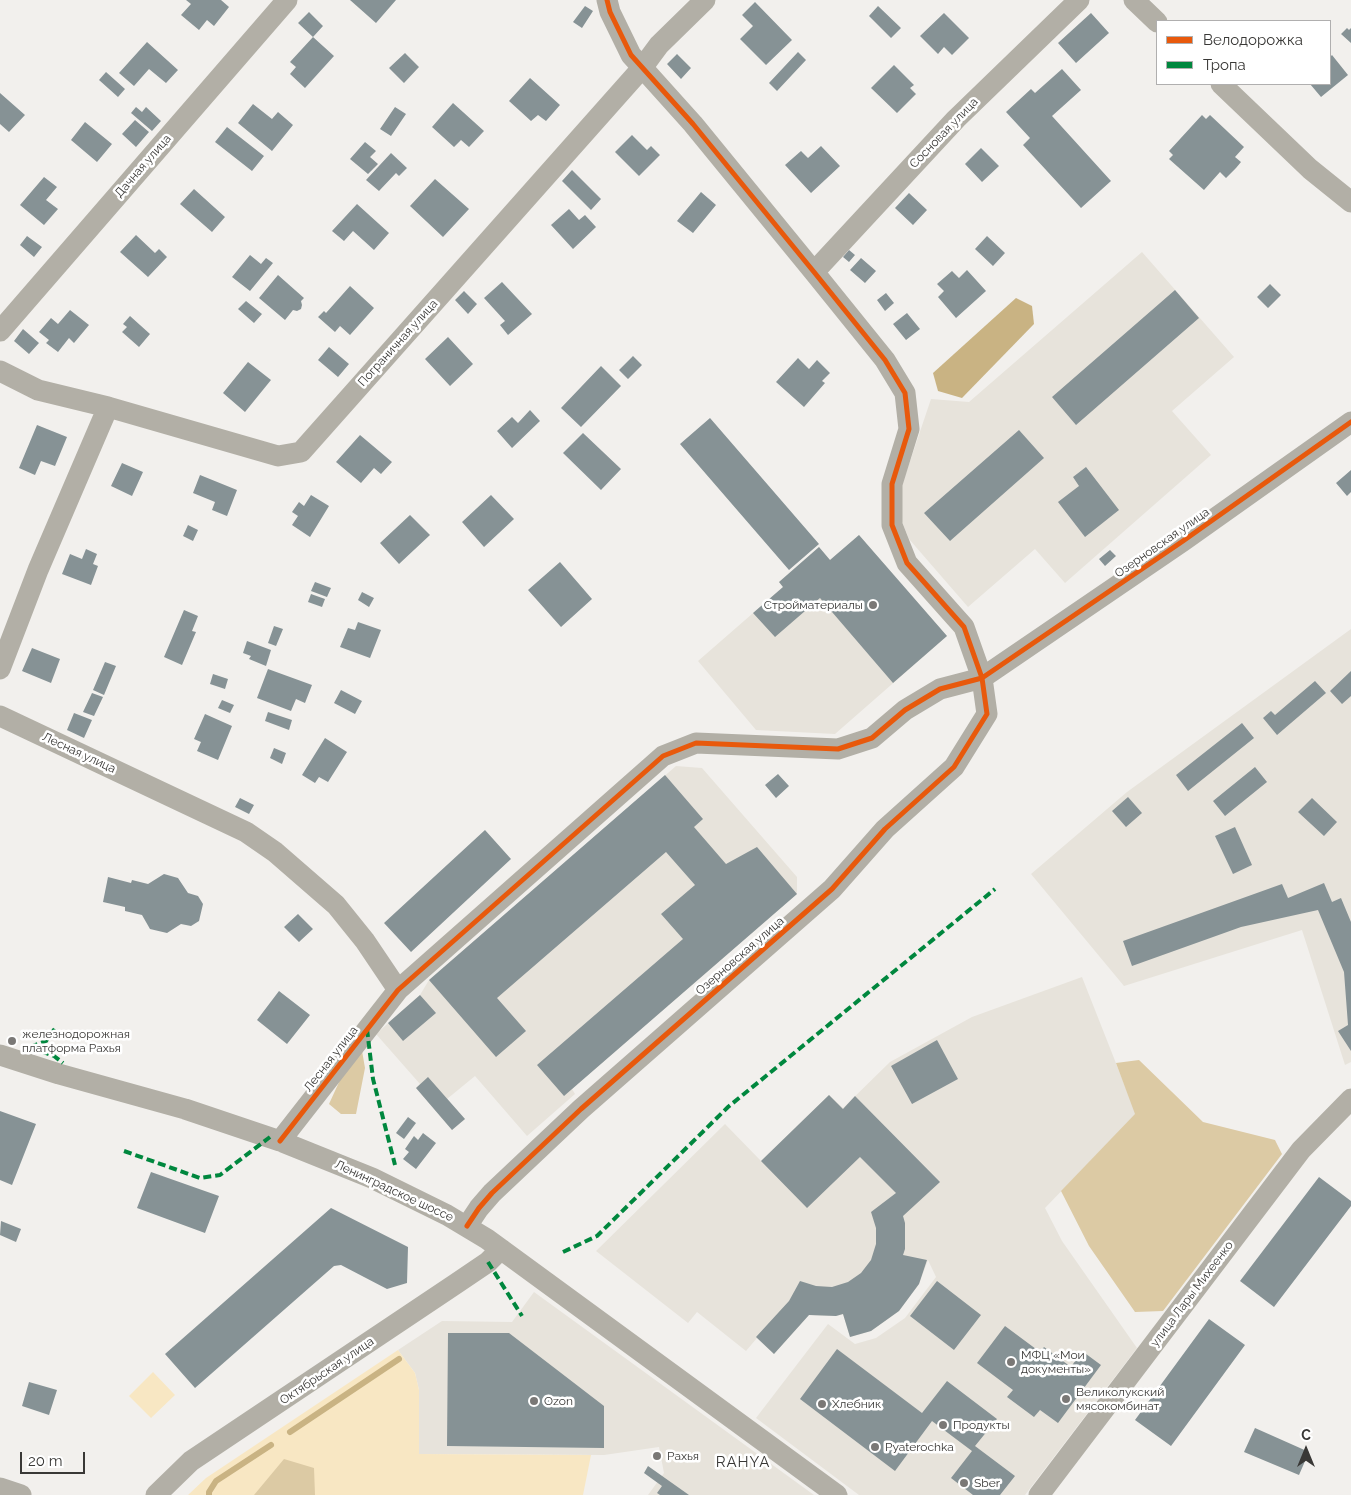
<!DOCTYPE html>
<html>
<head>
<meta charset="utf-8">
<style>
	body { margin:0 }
	#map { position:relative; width:1351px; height:1495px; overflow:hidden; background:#f2f0ed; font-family:Raleway,sans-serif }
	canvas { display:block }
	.legend { position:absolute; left:1156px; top:20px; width:175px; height:65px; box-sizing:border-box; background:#fff; border:1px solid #b0afaf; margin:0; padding:6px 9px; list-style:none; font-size:15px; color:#393836 }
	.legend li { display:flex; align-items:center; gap:10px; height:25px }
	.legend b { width:25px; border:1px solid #b0afaf }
	.north { position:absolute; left:1281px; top:1425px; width:50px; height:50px; -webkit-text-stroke:4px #fff; paint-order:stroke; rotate:0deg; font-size:14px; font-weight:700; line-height:20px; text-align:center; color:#393836 }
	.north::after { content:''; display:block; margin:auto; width:18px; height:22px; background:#393836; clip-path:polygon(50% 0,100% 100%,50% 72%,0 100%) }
	.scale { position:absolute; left:20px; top:1452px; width:65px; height:22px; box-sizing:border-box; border:2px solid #393836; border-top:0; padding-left:6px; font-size:15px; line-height:18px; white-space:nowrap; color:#393836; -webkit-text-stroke:4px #fff; paint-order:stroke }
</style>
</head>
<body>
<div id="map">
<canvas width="1351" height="1495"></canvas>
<ul class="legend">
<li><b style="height:6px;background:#e8590c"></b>Велодорожка</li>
<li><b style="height:6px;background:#00873e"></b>Тропа</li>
</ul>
<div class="north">С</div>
<div class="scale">20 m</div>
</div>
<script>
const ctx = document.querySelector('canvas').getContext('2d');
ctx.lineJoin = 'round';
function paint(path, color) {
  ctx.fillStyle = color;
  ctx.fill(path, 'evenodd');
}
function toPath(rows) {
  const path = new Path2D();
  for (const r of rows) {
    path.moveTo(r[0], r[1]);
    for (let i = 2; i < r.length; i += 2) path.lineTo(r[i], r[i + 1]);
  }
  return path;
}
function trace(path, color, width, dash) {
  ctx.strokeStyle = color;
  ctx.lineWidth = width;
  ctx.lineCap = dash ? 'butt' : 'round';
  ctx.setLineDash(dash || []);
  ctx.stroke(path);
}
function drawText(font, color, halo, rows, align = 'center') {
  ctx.font = font + ' Raleway,sans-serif';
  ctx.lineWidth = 5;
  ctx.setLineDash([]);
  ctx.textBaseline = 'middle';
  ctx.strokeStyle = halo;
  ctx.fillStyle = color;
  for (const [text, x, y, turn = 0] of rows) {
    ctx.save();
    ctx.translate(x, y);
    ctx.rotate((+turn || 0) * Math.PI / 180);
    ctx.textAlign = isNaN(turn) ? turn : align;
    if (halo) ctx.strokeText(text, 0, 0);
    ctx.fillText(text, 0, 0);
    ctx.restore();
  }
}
const built = toPath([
	[1142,252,1234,357,1172,411,1211,455,1065,583,1035,549,968,607,909,539,902,522,902,485,931,399,969,402],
	[859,535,947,636,835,734,756,730,698,661,783,587,779,582,819,547,830,560],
	[1351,629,1351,1062,1345,1065,1302,930,1124,986,1031,874,1127,792],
	[676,766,702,768,797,877,797,894,572,1089,575,1094,527,1136,475,1076,447,1099,465,1119,452,1130,416,1088,420,1084,376,1034,420,995,429,980],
	[1082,977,1136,1114,1045,1208,1062,1241,1137,1348,1025,1495,859,1495,756,1418,828,1324,855,1344,876,1338,905,1318,936,1277,928,1260,919,1284,899,1311,871,1331,850,1337,843,1314,836,1316,809,1315,774,1354,757,1338,746,1351,697,1312,688,1323,596,1251,725,1124,761,1161,829,1095,843,1108,890,1062,972,1017],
	[534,1292,814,1495,648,1495,664,1473,659,1447,604,1455,419,1454,419,1390,415,1373,398,1350,442,1321,512,1322]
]);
const green = toPath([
	[398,1350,415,1373,419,1390,419,1454,591,1455,583,1495,188,1495,206,1478],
	[153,1372,175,1395,151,1418,129,1396]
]);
const forest = toPath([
	[361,1045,365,1068,356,1114,341,1114,329,1104,351,1056],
	[1139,1060,1203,1122,1275,1140,1282,1154,1163,1311,1135,1312,1089,1246,1061,1191,1135,1114,1116,1063],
	[284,1459,314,1468,315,1495,254,1495]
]);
const water = toPath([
	[1016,298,1032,306,1034,324,962,398,938,391,933,373]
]);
const stream = toPath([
	[290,1432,399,1359],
	[209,1495,209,1492,216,1481,271,1445]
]);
const building = toPath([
	[186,0,221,0,229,7,214,26,207,20,199,30,181,15,191,4],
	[350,0,396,0,376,23],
	[755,2,792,40,766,65,740,39,753,26,742,15],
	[585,6,593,11,582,28,573,22],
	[878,6,901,28,891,38,869,16],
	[309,12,323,26,313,37,298,23],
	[944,13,969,38,952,55,944,47,938,54,920,36],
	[1091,13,1109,33,1076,63,1058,43],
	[1347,28,1349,30,1351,28,1351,43,1341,34],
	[313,37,334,56,305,88,290,74,296,67,290,62],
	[147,42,178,70,166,83,149,69,134,86,119,73],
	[798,52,806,60,777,91,769,83],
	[405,53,419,67,404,83,389,68],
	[677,54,691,68,681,79,667,64],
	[1332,55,1348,75,1321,97,1310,84,1330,84,1330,57],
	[894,65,914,85,910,88,916,94,897,113,871,88],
	[1062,69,1081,90,1052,116,1111,181,1081,208,1023,145,1030,138,1006,112,1031,89,1035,93],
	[106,72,125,89,118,97,99,80],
	[530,78,560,105,546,121,538,115,531,121,509,101],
	[0,93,25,115,9,132,0,124],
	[453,103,484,131,469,147,461,140,454,147,432,127],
	[253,104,272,119,278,112,293,125,272,151,238,123],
	[136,107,142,112,146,107,161,121,152,131,131,113],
	[395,107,406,114,391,136,380,129],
	[1202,115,1206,119,1210,115,1244,147,1235,157,1241,162,1236,168,1226,178,1220,172,1204,190,1169,159,1173,155,1169,151],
	[135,120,149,132,136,147,122,134],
	[85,122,112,144,97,162,71,140],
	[227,127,264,156,252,171,215,142],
	[632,135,647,150,651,146,660,155,639,176,615,152],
	[365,142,376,151,370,157,378,164,368,174,350,159],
	[821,146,840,166,811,193,785,165,801,151,808,158],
	[981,148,999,166,982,182,965,164],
	[391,153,407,168,399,176,396,173,379,191,366,180],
	[572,170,601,199,591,210,562,181],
	[44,177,57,187,46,200,58,209,44,225,20,205],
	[435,179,469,209,443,237,410,206],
	[194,189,225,217,212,232,180,204],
	[701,192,716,205,693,233,677,221],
	[909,193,927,210,913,225,895,208],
	[357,204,389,233,374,250,353,231,344,241,332,231],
	[569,209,579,220,585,215,596,227,573,249,551,225],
	[136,235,155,253,159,249,167,257,148,277,120,252],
	[27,236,42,247,34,257,20,245],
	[987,236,1005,253,993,266,975,249],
	[849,250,855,255,849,262,843,257],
	[250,255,261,264,266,258,273,263,250,291,232,277],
	[861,258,876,271,865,283,850,270],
	[967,270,986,291,956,318,938,297,944,291,937,284,952,271,959,278],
	[278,275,304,298,301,301,302,305,301,309,297,311,293,310,285,320,259,298],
	[502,282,532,314,508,335,500,325,505,321,484,298],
	[1270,284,1281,295,1268,308,1257,297],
	[350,286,374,308,350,335,340,326,335,332,318,317,324,311,326,313],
	[1175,290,1199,318,1076,425,1052,397],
	[464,291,477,304,468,314,455,300],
	[886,293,894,303,885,311,877,300],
	[246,301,262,314,254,323,238,309],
	[70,310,89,325,74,343,69,338,58,352,46,343,49,340,39,332,51,318,58,324],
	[907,313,920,329,906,340,893,324],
	[130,316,150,334,139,347,122,332,127,327,123,324],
	[23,329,39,343,29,354,14,341],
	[448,337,473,364,450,386,425,359],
	[329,347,349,364,338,377,318,360],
	[633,356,642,365,628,379,619,370],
	[798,358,809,369,817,360,830,373,822,381,825,383,804,407,776,382],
	[248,362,271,380,245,412,223,393],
	[601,366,621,386,581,427,561,408],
	[530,410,540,421,512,448,497,431,512,417,518,423],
	[710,418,819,544,789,570,680,444],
	[37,425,67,437,55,466,41,461,35,475,19,468],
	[1019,430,1044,458,950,541,924,513],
	[583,433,621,469,601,490,563,453],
	[360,435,392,462,381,474,374,468,361,483,336,462],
	[122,463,143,472,132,496,111,486],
	[1086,467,1119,510,1085,537,1058,502,1079,486,1073,477],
	[1351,470,1351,492,1347,496,1336,483],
	[200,475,237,490,227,516,212,510,215,502,193,493],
	[311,495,329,506,310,537,292,525,298,516,292,512,299,502,304,506],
	[491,495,514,519,484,547,462,522],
	[410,515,430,535,399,564,380,543],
	[188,525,198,530,193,541,183,536],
	[859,535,947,636,893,683,820,598,775,637,753,613,783,587,779,582,819,547,830,560],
	[86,549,97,554,93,564,98,566,91,585,62,574,70,554,82,559],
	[1110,550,1116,556,1105,566,1099,559],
	[560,562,592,599,561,627,528,590],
	[315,582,331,588,327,597,311,591],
	[362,592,374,598,369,607,358,600],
	[311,594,325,599,322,607,308,602],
	[184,610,198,616,192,631,196,632,182,665,164,657],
	[358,622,381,630,370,658,340,647,348,628,355,630],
	[274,626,283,629,276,646,268,643],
	[247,641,271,650,266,666,249,659,251,656,243,653],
	[32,648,60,659,51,683,22,671],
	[105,662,116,666,104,695,93,690],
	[268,669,312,685,305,703,296,699,291,711,257,698],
	[1351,671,1351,696,1342,704,1330,691],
	[213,674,228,679,225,689,210,684],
	[1315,681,1326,693,1277,735,1263,718,1271,711,1275,715],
	[341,690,362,701,355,714,334,703],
	[92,693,103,697,94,716,83,712],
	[222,700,234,705,230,713,218,708],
	[268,712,292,720,289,730,265,721],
	[74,713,92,720,84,738,67,730],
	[205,714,232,726,218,760,197,751,201,742,194,739],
	[1242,723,1254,738,1188,791,1176,775],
	[325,738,347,752,328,782,319,777,315,783,302,775],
	[274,748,286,753,282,764,270,758],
	[1255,767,1267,782,1225,816,1213,801],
	[778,774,789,786,776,798,765,785],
	[665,775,703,819,694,827,726,864,757,847,797,894,564,1096,537,1065,683,939,661,914,695,885,666,852,497,998,526,1031,496,1057,429,980],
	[1128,797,1142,813,1126,827,1112,811],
	[240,798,254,805,249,814,235,807],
	[1312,798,1337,822,1324,836,1298,812],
	[1235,827,1252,865,1233,874,1215,836],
	[485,830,511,859,411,952,384,923],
	[164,874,178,878,188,893,198,896,203,904,199,921,191,926,181,924,167,933,150,929,142,915,125,911,125,907,103,902,108,877,131,883,132,880,148,884],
	[1324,883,1332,902,1341,898,1351,922,1351,1051,1338,1031,1348,1025,1344,972,1318,910,1241,927,1132,966,1123,941,1282,884,1288,898],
	[298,914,313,929,299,942,284,927],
	[279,991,310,1015,287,1044,257,1020],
	[420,995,436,1013,403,1041,388,1023],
	[937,1040,958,1079,912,1104,891,1066],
	[428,1077,465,1119,452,1130,416,1088],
	[829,1095,843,1109,855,1096,940,1182,903,1216,905,1223,905,1249,903,1255,927,1260,919,1284,899,1311,871,1331,850,1337,843,1314,836,1316,809,1315,774,1354,756,1337,789,1301,800,1281,816,1286,832,1287,848,1282,861,1273,871,1260,876,1244,876,1228,871,1212,896,1193,860,1157,807,1208,761,1161],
	[0,1111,36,1124,12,1185,0,1180],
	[408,1117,416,1123,404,1139,396,1133],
	[423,1133,436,1143,416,1169,403,1159,409,1152,405,1149,414,1136,418,1140],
	[151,1172,219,1196,205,1233,137,1208],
	[1319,1177,1351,1201,1351,1206,1274,1307,1240,1281],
	[331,1208,408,1247,407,1283,387,1289,341,1265,334,1266,195,1388,165,1354],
	[1,1221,21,1229,16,1242,0,1235],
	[937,1281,981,1315,954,1350,910,1316],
	[1209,1319,1245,1345,1171,1446,1135,1420],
	[1005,1326,1040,1352,1044,1347,1071,1367,1082,1351,1101,1365,1058,1423,1040,1410,1034,1417,1007,1397,1013,1390,977,1363],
	[448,1333,509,1333,604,1406,604,1448,447,1446],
	[837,1349,922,1413,947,1381,997,1419,975,1446,1015,1476,1000,1495,973,1495,951,1478,972,1451,932,1421,895,1471,800,1399],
	[29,1382,57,1390,49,1415,22,1406],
	[1255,1428,1309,1452,1299,1475,1244,1452],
	[648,1466,689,1495,660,1495,657,1493,662,1486,644,1473]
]);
const minor = toPath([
	[1134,0,1157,22],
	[1221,84,1310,169,1351,202],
	[814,272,956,119,1079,0],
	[0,331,287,0],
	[0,371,38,390,108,407,278,456,301,452,642,68,659,45,705,0],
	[0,669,38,570,108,407],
	[0,716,246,832,275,852,336,905,365,941,398,990],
	[0,1055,59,1074,185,1109,280,1141,372,1178,447,1215,487,1239,837,1495],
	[280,1141,398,990,663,756,696,743,838,749,872,738,905,710,940,689,982,678,1183,541,1351,422],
	[467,1226,479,1208,492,1193,581,1109,832,889,885,829,954,767,987,714,982,678,964,627,907,563,892,525,892,484,909,429,905,393,885,360,814,272,693,124,631,55,610,12,607,0],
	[0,1488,21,1495],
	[156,1495,191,1461,457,1283,488,1262,501,1249],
	[1039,1495,1301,1150,1351,1099]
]);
const quiet = toPath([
	[367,1029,373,1079,395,1165],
	[30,1047,54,1056,63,1063],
	[30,1047,46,1041,56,1027],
	[124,1151,200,1178,220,1175,270,1137],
	[563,1252,597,1236,728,1107,995,889],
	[488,1262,522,1316]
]);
const cycleway = toPath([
	[280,1141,398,990,663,756,696,743,838,749,872,738,905,710,940,689,982,678,1183,541,1351,422],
	[467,1226,479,1208,492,1193,581,1109,832,889,885,829,954,767,987,714,982,678,964,627,907,563,892,525,892,484,909,429,905,393,885,360,814,272,693,124,631,55,610,12,607,0]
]);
const markers = [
	[873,605,5,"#7a7876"],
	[12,1041,5,"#7a7876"],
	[1011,1362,5,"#7a7876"],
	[1066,1399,5,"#7a7876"],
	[534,1401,5,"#7a7876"],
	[822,1404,5,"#7a7876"],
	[943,1425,5,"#7a7876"],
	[875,1447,5,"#7a7876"],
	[657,1456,5,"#7a7876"],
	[964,1483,5,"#7a7876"]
];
const streetNames = [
	["Сосновая улица",944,133,-46],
	["Дачная улица",143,166,-49],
	["Пограничная улица",398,343,-48],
	["Озерновская улица",1162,543,-35],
	["Лесная улица",79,753,25],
	["Озерновская улица",740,956,-41],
	["Лесная улица",331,1059,-52],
	["Ленинградское шоссе",394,1191,25],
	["улица Лары Михеенко",1192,1294,-53],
	["Октябрьская улица",327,1371,-34]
];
const poiNames = [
	["Стройматериалы",863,605,"right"],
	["железнодорожная",22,1034],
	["платформа Рахья",22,1048],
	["МФЦ «Мои",1021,1355],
	["документы»",1021,1369],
	["Великолукский",1076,1392],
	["мясокомбинат",1076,1406],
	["Ozon",544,1401],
	["Хлебник",832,1404],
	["Продукты",953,1425],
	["Pyaterochka",885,1447],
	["Рахья",667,1456],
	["Sber",974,1483]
];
const quarterNames = [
	["RAHYA",743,1462]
];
paint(built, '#e7e3db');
paint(green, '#f8e7c3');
paint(forest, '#dccaa4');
paint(water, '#c9b383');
trace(stream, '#c9b383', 6);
paint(building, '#869295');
trace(minor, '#b2afa6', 21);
trace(quiet, '#00873e', 4, [8, 4]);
trace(cycleway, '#e8590c', 5);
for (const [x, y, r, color] of markers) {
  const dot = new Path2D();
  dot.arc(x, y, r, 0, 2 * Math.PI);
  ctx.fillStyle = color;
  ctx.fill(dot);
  trace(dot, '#fff', 2);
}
drawText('12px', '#393836', '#fff', streetNames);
drawText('12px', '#393836', '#fff', poiNames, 'left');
ctx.letterSpacing = '1px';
drawText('15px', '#393836', '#fff', quarterNames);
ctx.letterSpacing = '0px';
</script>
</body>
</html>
